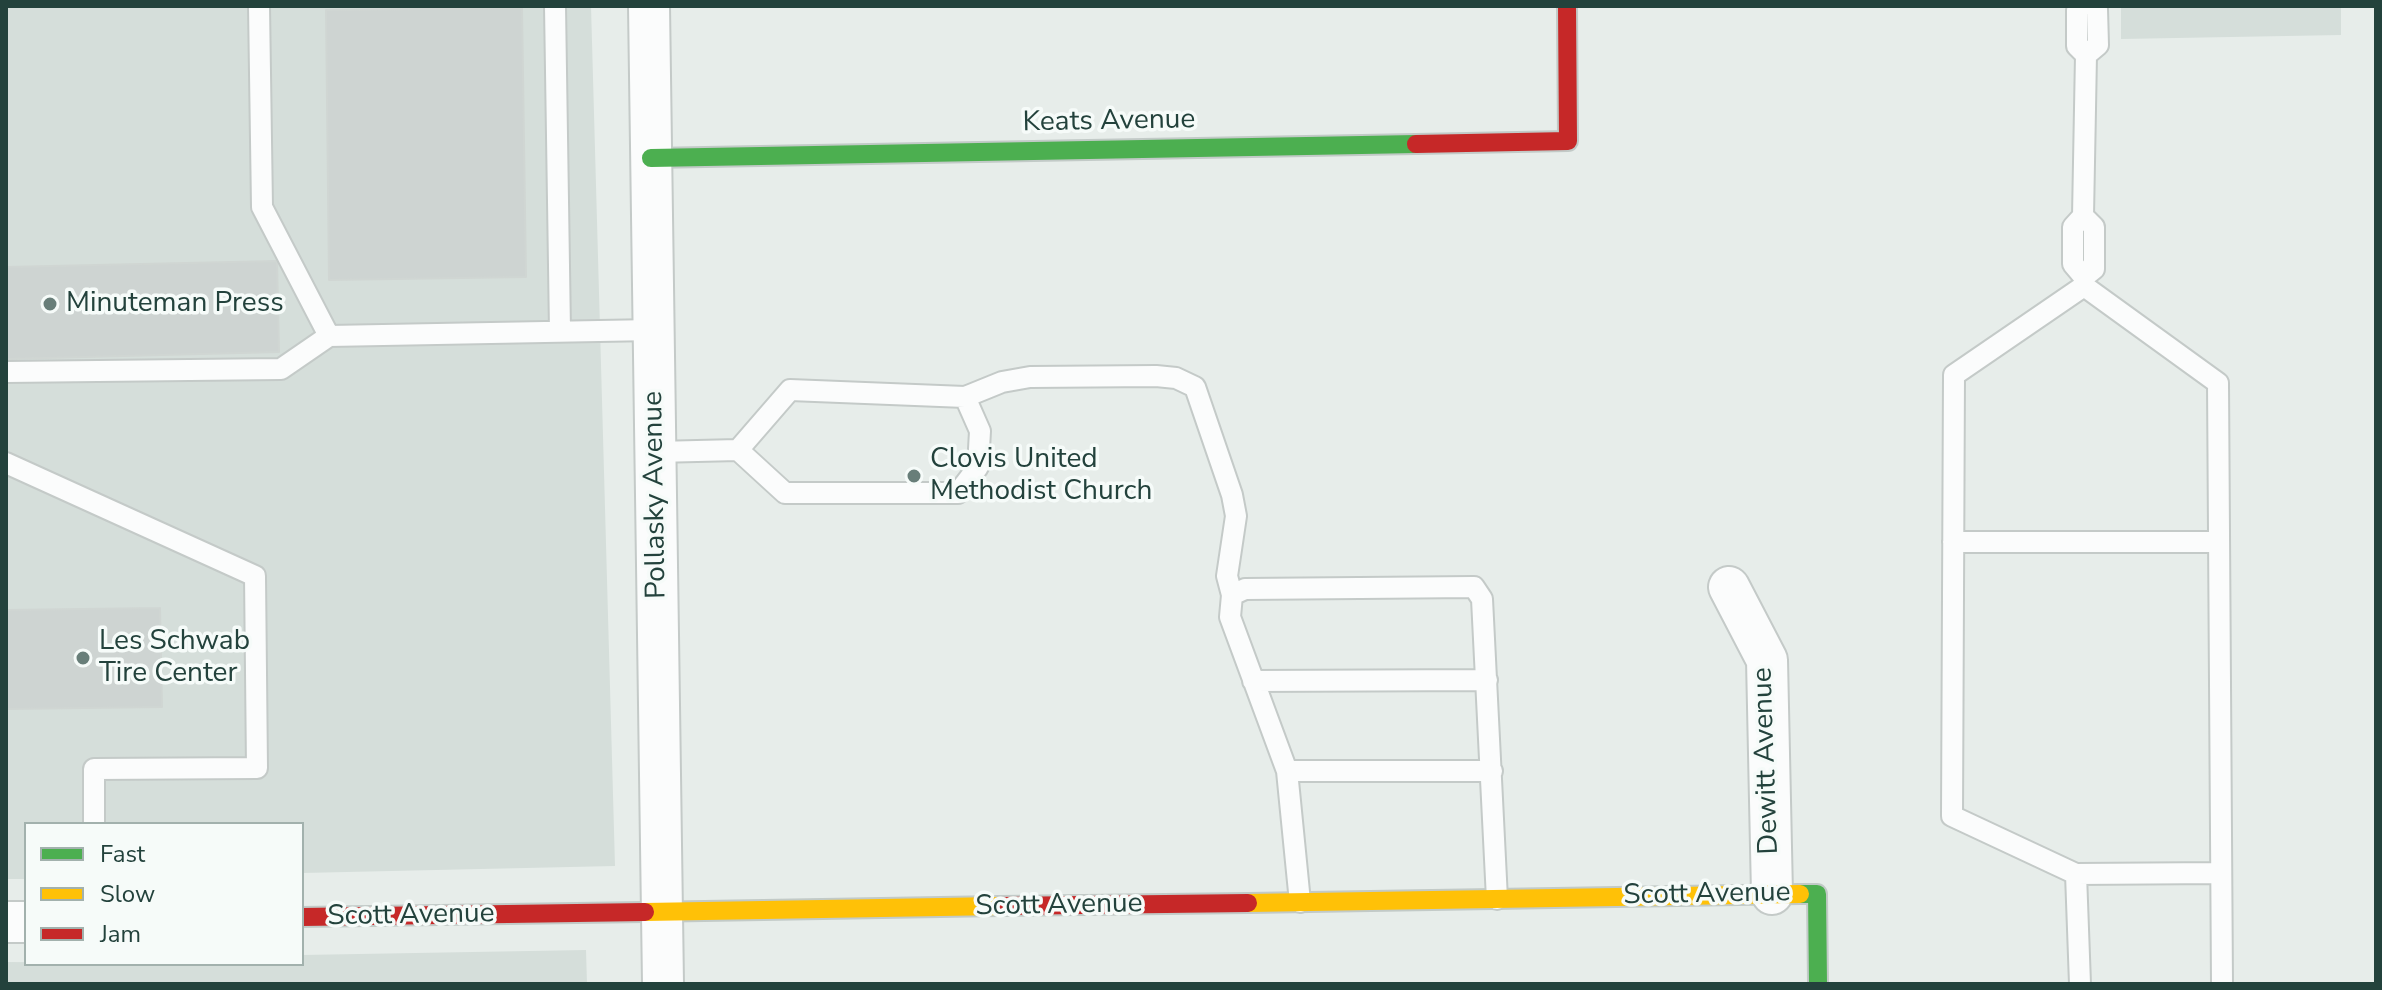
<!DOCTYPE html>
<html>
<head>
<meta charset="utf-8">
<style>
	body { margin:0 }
	#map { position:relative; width:2382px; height:990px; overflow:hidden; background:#e7edea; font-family:"Nunito Sans",sans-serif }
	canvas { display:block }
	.frame { position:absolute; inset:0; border:8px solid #23423c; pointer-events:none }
	.legend { position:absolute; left:24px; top:822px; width:280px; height:144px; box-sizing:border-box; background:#f6fbf9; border:2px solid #a2b1ad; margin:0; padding:10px 14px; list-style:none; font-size:24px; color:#23423c }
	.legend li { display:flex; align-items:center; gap:16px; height:40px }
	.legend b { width:40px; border:2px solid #a2b1ad }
</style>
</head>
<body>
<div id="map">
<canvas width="2382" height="990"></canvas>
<div class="frame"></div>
<ul class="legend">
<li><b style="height:10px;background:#4caf50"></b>Fast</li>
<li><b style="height:10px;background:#ffc107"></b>Slow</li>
<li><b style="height:10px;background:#c62828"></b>Jam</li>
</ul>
</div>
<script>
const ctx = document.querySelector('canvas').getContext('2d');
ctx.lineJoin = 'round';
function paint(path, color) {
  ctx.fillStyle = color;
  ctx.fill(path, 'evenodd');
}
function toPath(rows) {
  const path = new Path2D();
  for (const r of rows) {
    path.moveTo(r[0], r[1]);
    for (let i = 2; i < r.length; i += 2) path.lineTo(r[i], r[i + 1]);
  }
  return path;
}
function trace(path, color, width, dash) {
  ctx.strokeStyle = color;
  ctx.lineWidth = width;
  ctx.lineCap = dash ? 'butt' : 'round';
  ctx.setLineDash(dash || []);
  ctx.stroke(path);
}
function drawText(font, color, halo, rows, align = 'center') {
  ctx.font = font + ' "Nunito Sans",sans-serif';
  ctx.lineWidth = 7;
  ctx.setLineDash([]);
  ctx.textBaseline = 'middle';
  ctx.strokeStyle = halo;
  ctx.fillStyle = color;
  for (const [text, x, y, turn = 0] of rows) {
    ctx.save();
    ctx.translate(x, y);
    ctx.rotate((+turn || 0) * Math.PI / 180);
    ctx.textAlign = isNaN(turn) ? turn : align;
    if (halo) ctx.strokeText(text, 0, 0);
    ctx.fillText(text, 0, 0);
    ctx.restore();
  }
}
const built = toPath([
	[6,6,591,6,615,866,302,873,302,824,26,824,26,879,6,879],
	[2121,6,2341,6,2341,35,2121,39],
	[586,950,587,984,6,984,6,962,302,964,302,955]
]);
const building = toPath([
	[522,8,526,277,329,280,326,10,522,8],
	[277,261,279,352,6,359,6,267,277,261],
	[160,608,162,707,6,709,6,610,160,608]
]);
const lane = toPath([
	[259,6,262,207,329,336,653,330],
	[555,6,560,331],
	[2080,6,2077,10,2077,46,2086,55,2083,216,2073,227,2073,264,2084,277],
	[2086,55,2098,45,2097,9,2093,6],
	[2084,286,2218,383,2222,984],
	[6,372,281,369,329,336],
	[965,397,1002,382,1030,377,1156,376,1176,378,1195,387,1232,495,1236,516,1227,576,1232,595,1230,617,1287,771,1300,902],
	[656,452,738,450,785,493,958,493,978,467,980,431,965,397,790,390,738,450],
	[6,463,255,576,257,768,94,769,94,824],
	[1953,542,2219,542],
	[1232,595,1245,589,1474,587,1482,599,1497,899],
	[1253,681,1487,680],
	[1287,771,1492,771],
	[2076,874,2221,873],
	[2080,984,2076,874,1952,816,1954,375,2084,286,2084,277,2094,269,2094,227,2083,216]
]);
const street = toPath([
	[649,6,663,984],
	[1729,587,1767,660,1772,894],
	[6,922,26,922]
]);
const fast = toPath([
	[651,158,1416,144],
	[1800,894,1817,894,1818,984]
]);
const slow = toPath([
	[1248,903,1800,894],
	[645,912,1000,906]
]);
const jam = toPath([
	[1416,144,1568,141,1567,6],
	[1000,906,1248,903],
	[302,917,645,912]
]);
const markers = [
	[50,304,8,"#687e79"],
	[914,476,8,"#687e79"],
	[83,658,8,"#687e79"]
];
const streetNames = [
	["Keats Avenue",1109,122,-1],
	["Pollasky Avenue",656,495,-91],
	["Dewitt Avenue",1767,761,-92],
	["Scott Avenue",1707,895,-1],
	["Scott Avenue",1059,906,-1],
	["Scott Avenue",411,916,-1]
];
const poiNames = [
	["Minuteman Press",66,304],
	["Clovis United",930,460],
	["Methodist Church",930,492],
	["Les Schwab",99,642],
	["Tire Center",99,674]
];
paint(built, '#d5deda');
paint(building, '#ced4d2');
trace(building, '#d0d6d3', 2);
trace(lane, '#c4cac8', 24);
trace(street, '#c4cac8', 44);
trace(fast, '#c2cac7', 22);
trace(slow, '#c2cac7', 22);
trace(jam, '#c2cac7', 22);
trace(lane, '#fbfcfc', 20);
trace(street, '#fbfcfc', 40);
trace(fast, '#4caf50', 18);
trace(slow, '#ffc107', 18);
trace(jam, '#c62828', 18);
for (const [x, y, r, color] of markers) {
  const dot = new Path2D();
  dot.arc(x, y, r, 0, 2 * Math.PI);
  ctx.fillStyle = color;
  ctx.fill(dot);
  trace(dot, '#f6fbf9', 3);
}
drawText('28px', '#23423c', '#f6fbf9', streetNames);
drawText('28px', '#23423c', '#f6fbf9', poiNames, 'left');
</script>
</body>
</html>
